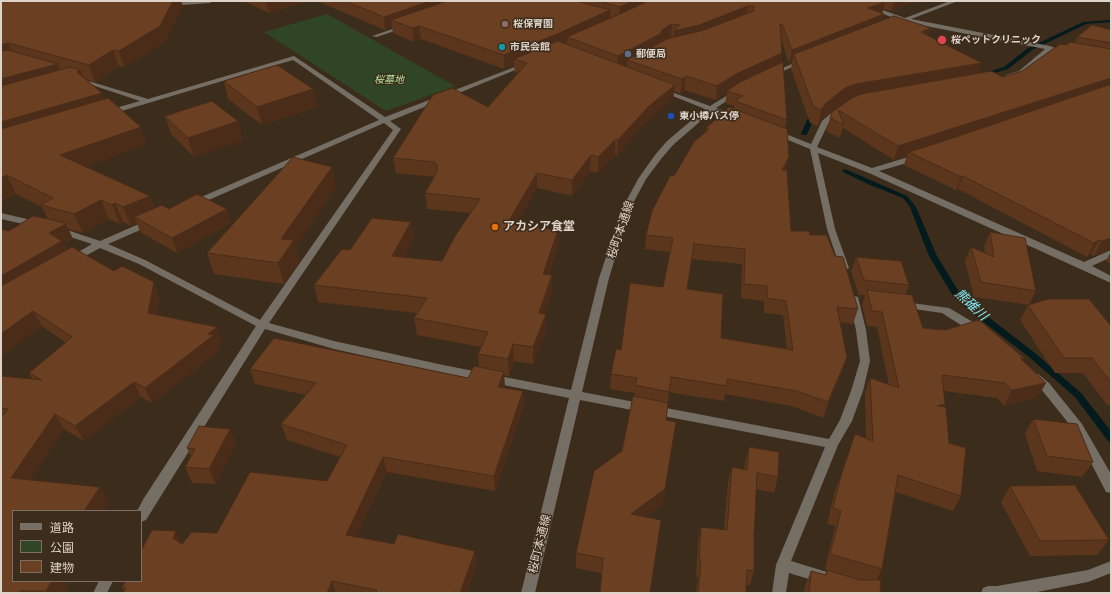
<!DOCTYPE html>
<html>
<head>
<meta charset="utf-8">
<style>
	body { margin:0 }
	#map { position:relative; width:1112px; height:594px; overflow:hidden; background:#3c2c1b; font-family:"PT Serif","Noto Sans JP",serif }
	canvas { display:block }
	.frame { position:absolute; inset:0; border:2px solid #ded3c9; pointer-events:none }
	.legend { position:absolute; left:12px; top:510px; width:130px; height:72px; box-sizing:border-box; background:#3c2c1b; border:1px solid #7d6f61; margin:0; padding:5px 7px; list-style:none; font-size:12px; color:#ded3c9 }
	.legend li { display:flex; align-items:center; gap:8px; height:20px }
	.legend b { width:20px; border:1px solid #7d6f61 }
</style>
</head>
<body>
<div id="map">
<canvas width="1112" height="594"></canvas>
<div class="frame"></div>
<ul class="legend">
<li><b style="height:5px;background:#756e65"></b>道路</li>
<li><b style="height:11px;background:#304525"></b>公園</li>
<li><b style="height:11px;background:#6a3f22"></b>建物</li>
</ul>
</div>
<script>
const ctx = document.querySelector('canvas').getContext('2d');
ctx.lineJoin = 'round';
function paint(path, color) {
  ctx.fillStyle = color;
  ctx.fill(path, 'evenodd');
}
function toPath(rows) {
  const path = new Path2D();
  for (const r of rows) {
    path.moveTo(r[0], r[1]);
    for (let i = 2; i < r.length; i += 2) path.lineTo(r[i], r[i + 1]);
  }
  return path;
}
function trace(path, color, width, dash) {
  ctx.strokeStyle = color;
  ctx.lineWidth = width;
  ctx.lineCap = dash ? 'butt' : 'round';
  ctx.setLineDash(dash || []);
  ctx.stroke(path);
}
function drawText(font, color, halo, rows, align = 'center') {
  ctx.font = font + ' "PT Serif","Noto Sans JP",serif';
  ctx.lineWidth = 3;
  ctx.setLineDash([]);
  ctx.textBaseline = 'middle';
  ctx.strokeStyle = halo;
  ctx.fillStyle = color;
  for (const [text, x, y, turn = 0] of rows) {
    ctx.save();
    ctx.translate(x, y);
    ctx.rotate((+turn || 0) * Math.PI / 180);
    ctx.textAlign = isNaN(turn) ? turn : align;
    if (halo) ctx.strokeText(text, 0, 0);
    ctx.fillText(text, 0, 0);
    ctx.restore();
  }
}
const green = toPath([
	[327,14,455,86,386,111,264,32]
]);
const stream = toPath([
	[1111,20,1111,22,1086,24,1032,50,1008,69,984,76,981,74,1004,67,1028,48,1083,22,1111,20],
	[816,112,819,114,813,121,807,134,806,135,802,135,801,134,807,120,816,112],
	[845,169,907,196,916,207,937,256,959,292,974,306,1035,353,1081,393,1111,431,1111,442,1108,441,1075,397,1029,357,968,310,953,296,929,256,910,207,903,198,870,185,843,172,842,171,845,169]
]);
const minor = toPath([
	[187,1,213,1,210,3,169,6,166,4,169,2,187,1],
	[849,1,857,1,905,18,950,1,958,1,911,19,1050,46,1057,49,1051,50,1023,73,1008,78,1005,76,1006,75,1019,71,1045,49,905,22,894,26,892,25,892,23,899,20,849,1],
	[404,25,409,26,377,37,372,36,404,25],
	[294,56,385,117,525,63,530,64,390,121,401,129,269,323,334,341,443,365,571,390,599,278,622,209,638,179,655,155,667,141,705,109,658,90,663,89,710,106,736,90,740,90,740,92,716,108,737,116,737,120,731,120,711,112,673,145,661,159,646,179,630,209,609,278,582,392,829,439,840,420,851,391,860,361,856,330,849,299,854,296,858,297,866,330,870,361,863,391,852,421,838,445,791,561,827,572,829,577,827,582,822,583,789,573,786,593,772,593,776,565,825,447,580,400,535,593,521,593,569,398,443,373,334,349,265,329,146,520,141,522,141,511,137,511,144,498,256,326,139,264,100,248,74,262,68,262,66,260,68,258,92,244,55,232,53,230,58,227,100,241,148,220,154,220,155,222,154,224,108,244,145,260,260,320,393,130,384,123,195,206,191,203,192,201,379,120,293,60,108,115,104,113,105,111,140,101,77,80,82,79,148,99,294,56],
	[801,60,806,61,774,75,769,74,801,60],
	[836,109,839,109,843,111,828,124,817,147,872,168,915,155,921,155,921,159,879,171,1084,262,1111,250,1111,257,1092,266,1111,276,1111,283,869,173,818,153,835,229,849,268,844,271,841,270,827,229,810,149,771,133,775,131,778,131,811,144,822,121,836,109],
	[1,213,40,222,41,224,37,227,1,219,1,213],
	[904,302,949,308,983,328,984,331,983,334,975,334,942,313,900,307,899,305,904,302],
	[1034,373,1038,374,1049,383,1082,424,1111,474,1111,493,1106,492,1074,430,1041,389,1030,380,1028,377,1030,374,1034,373],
	[1111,561,1111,573,1088,582,1032,593,981,593,983,588,988,586,997,586,1088,570,1111,561],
	[99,581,113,581,107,593,93,593,99,581]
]);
const wall = toPath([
	[1,1,181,1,183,6,165,42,124,67,119,66,95,82,86,79,147,144,86,166,150,196,155,209,169,209,231,223,177,253,140,232,137,223,131,226,123,222,120,224,109,219,83,233,68,229,73,239,63,244,67,250,114,271,160,297,157,315,222,342,218,345,220,350,152,403,141,397,84,441,64,429,30,480,109,502,13,511,70,581,64,593,1,593,1,376,32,379,29,373,66,343,42,326,1,356,1,229,9,231,48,219,42,207,16,194,1,201],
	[244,1,309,1,269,13],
	[317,1,919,1,891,11,884,9,882,13,882,20,931,28,928,36,978,73,1003,77,1022,71,1067,45,1075,43,1077,37,1111,30,1111,249,1094,256,1091,254,1087,257,958,189,956,190,904,165,907,155,894,160,843,128,840,138,826,131,830,118,847,102,841,104,821,120,818,126,810,123,791,69,792,62,789,63,782,42,782,53,781,63,787,120,785,128,786,170,791,231,810,235,835,256,858,309,853,324,840,322,847,357,842,372,823,418,792,406,725,394,724,401,669,392,666,420,663,504,646,517,601,573,576,568,576,553,622,451,634,396,635,393,610,389,611,374,621,350,663,287,670,252,645,249,646,235,674,176,705,132,706,128,734,109,734,106,725,103,727,93,716,100,684,90,680,94,674,91,673,99,647,121,617,156,615,155,598,173,590,171,572,196,537,188,516,225,558,230,558,246,549,275,552,275,552,292,545,314,546,314,546,331,533,364,514,361,509,376,504,375,504,388,523,391,524,406,495,491,387,472,356,537,394,544,475,551,476,566,467,593,123,593,124,591,122,588,183,543,217,533,327,481,340,457,287,440,281,424,306,395,255,384,250,369,468,378,479,367,478,354,481,347,417,335,414,318,417,313,318,302,314,285,350,250,414,238,404,257,442,261,470,213,427,209,425,193,434,177,396,173,393,158,488,107,518,73,515,72,514,65,504,69,421,39,414,42,393,33,392,27,385,30],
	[627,64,627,67,624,66],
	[692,259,742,264,741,298,764,301,764,313,783,315,787,349,721,338,687,289],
	[224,81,313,89,317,107,262,125,228,99],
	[165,116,243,140,194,157,171,134],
	[332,167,336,186,296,246,300,261,284,284,214,274,207,253],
	[990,232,1036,291,1029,305,974,297,965,261,971,247,985,253,984,246],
	[1111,251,1111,264,1106,261],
	[856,257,909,285,906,294,923,328,1024,358,1022,360,1046,383,1037,398,1004,406,997,398,944,391,945,404,944,407,949,443,961,496,953,511,896,492,882,569,877,580,880,593,804,593,805,586,811,571,825,575,827,570,825,569,835,526,827,524,835,491,855,434,866,439,865,393,870,378,889,385,877,327,867,326,862,305,865,295,859,295,851,272],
	[1028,305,1111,326,1111,405,1107,405,1083,373,1055,373,1020,320],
	[1033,419,1093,462,1082,477,1037,471,1025,434],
	[230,429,236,444,215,484,192,483,185,467,191,457,187,448],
	[749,447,778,477,774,493,756,489,754,536,754,571,750,585,746,585,746,593,696,593,698,577,696,577,698,542,701,527,724,530,728,482,732,467,744,469,745,462],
	[1010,486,1109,540,1097,555,1030,556,1001,502]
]);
const shadedWall = toPath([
	[173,1,181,1,183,6,165,42,124,67,119,51],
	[266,1,309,1,269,13],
	[430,1,467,1,391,20,392,27,385,30,384,17],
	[632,1,658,1,619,19,620,7],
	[894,1,919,1,891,11],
	[885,2,882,14,884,14,881,27,794,54,792,62,789,63,792,50,868,8],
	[748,6,746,19,673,44,674,31],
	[610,10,610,23,567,37,567,43,555,49,514,59,514,65,504,69,504,55],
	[672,24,671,37,662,43,627,60,627,64,617,69,618,56],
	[419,26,421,39,414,42,412,28],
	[931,28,926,43,921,32],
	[8,43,15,59,1,63,1,45],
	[113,50,119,66,95,82,89,65],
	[782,53,780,67,727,91,727,93,716,100,717,86,734,75],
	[982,63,976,78,852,100,841,104,821,120,818,126,821,110,825,104,845,88,856,84],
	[58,64,65,80,1,98,1,79],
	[80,70,87,87,77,72],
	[686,76,684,90,680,94,682,79],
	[1111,78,1111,88,912,153,909,152,907,155,894,160,898,146],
	[675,85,673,99,647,121,617,156,618,140,648,107],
	[313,89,317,107,262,125,257,107],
	[102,93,109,110,1,142,1,122],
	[238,121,243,140,194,157,188,138],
	[141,127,147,144,69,173,60,155],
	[615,140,615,155,598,173,598,157],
	[591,155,590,171,572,196,572,180],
	[789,157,786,170,782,170],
	[332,167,336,186,296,246,300,261,284,284,278,263,281,239],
	[537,173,537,188,508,240,507,224],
	[7,175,16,194,1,201,1,178],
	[963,176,958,189,956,190,961,177],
	[150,196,157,215,134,217,137,223,131,226,123,207],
	[101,200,109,219,83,233,74,214],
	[115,203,123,222,120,224,112,205],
	[227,209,231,223,177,253,172,238],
	[411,222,414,238,395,272,392,256],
	[66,224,73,239,63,244,69,256,1,295,1,276,49,233],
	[558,230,558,246,544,291,543,274],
	[1111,238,1111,249,1094,256,1102,241],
	[1099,240,1091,254,1087,257,1094,243],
	[552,275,552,292,541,327,546,314,546,331,533,364,533,347,539,313],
	[154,282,160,297,155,328,148,313],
	[33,311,42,326,1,356,1,334],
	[217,327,222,342,218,345,220,350,152,403,145,388,208,334],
	[513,344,514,361,509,376,508,359],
	[847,357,842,372,823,418,828,402],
	[504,372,505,387,499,402,498,387],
	[134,382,141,397,84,441,75,426],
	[1046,383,1037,398,1004,406,1012,390],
	[523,391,524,406,495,491,494,476],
	[945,404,938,420,937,406],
	[55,414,64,429,21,494,11,478],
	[676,422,663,504,630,529,631,514],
	[230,429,236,444,215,484,209,469],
	[383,457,387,472,350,550,346,535],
	[100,487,109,502,104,511,84,511],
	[176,531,184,546,173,538],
	[475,551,476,566,467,593,460,593],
	[52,581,70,581,64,593,48,593,46,591],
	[332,581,336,593,327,593]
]);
const building = toPath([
	[22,1,173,1,160,26,119,51,113,50,89,65,8,43,1,45,1,2,22,1],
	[345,1,430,1,384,17,345,1],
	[447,1,577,1,610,10,555,35,504,55,419,26,412,28,391,20,447,1],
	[599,1,632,1,620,7,599,1],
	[648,1,883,1,885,2,868,8,884,14,792,50,782,24,780,24,782,53,734,75,717,86,686,76,682,79,627,60,667,39,704,30,754,11,754,6,748,6,699,25,674,31,680,25,672,24,663,29,660,34,618,56,567,37,624,12,648,1],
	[894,16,931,28,921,32,982,63,856,84,845,88,825,104,821,110,813,106,794,54,894,16],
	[1092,25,1111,30,1111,43,1077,37,1092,25],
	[558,41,675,85,648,107,618,140,615,140,598,157,591,155,572,180,537,173,507,224,558,230,543,274,552,275,539,313,546,314,533,347,513,344,508,359,478,354,488,332,414,318,427,298,314,285,342,249,350,250,372,218,411,222,392,256,442,261,455,236,480,199,425,193,438,170,436,169,438,165,434,164,435,162,393,158,433,95,452,88,488,107,527,63,514,59,558,41],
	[1070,42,1111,49,1111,78,898,146,838,110,844,125,830,118,832,112,852,98,861,94,991,71,1003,77,1022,71,1060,44,1067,45,1070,42],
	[8,50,58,64,1,79,1,51,8,50],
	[783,62,787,120,735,101,743,96,727,91,740,82,783,62],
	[277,65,313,89,257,107,224,81,277,65],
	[70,67,80,70,77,72,102,93,1,122,1,86,70,67],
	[1111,84,1111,238,1102,241,1099,240,1094,243,963,176,961,177,909,152,950,139,1111,84],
	[108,98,141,127,60,155,150,196,123,207,115,203,112,205,101,200,74,214,41,205,53,198,7,175,1,178,1,129,108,98],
	[212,101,238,121,188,138,165,116,212,101],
	[729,107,787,129,789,157,782,170,787,170,791,231,809,231,810,235,827,235,835,256,843,257,858,309,837,307,847,357,828,402,796,391,727,379,727,386,671,377,669,392,635,385,637,378,611,374,616,349,621,350,630,283,663,287,673,238,646,235,652,211,670,176,674,176,694,142,709,129,706,128,729,107],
	[694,244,745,249,744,284,767,286,767,298,786,301,793,350,721,338,723,294,687,289,694,244],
	[293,157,332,167,281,239,294,240,278,263,207,253,293,157],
	[197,194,227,209,172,238,134,217,162,205,169,209,197,194],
	[33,216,54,220,66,224,49,233,62,241,1,276,1,229,9,231,33,216],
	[990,232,1025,238,1036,291,981,282,971,247,994,257,990,232],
	[72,247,114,271,122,266,154,282,148,313,217,327,208,334,214,335,145,388,134,382,75,426,55,414,11,478,100,487,84,511,13,511,13,581,52,581,46,591,20,591,18,593,1,593,1,417,8,409,1,408,1,376,42,380,29,373,72,337,33,311,1,334,1,286,72,247],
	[856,257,901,261,909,285,864,280,856,257],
	[867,290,912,295,923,328,945,330,979,320,1024,358,1020,358,1046,383,1012,390,1005,383,942,375,945,404,937,406,946,407,949,443,966,448,961,496,898,475,882,569,830,554,841,511,833,508,841,476,855,434,873,441,870,378,899,388,882,312,872,311,867,290],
	[1048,299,1089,299,1111,326,1111,382,1092,358,1064,358,1028,305,1048,299],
	[274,338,468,378,474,366,504,372,498,387,523,391,494,476,383,457,346,535,394,544,398,534,475,551,460,593,453,592,452,593,376,593,377,590,332,581,327,593,123,593,126,588,122,588,125,581,141,581,141,551,152,530,176,531,173,538,182,544,192,532,217,533,250,472,327,481,347,445,281,424,316,383,250,369,274,338],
	[633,396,668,403,666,420,676,422,665,489,631,514,661,520,650,593,600,593,603,558,576,553,594,471,622,451,633,396],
	[1033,419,1077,424,1093,462,1047,456,1033,419],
	[199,426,230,429,209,469,185,467,195,449,187,448,199,426],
	[749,447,779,452,778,477,757,473,754,536,754,571,747,570,746,593,698,593,701,562,699,562,701,527,727,530,732,467,747,470,749,447],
	[1075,485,1109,540,1040,541,1010,486,1075,485],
	[827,570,860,580,881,580,880,593,809,593,811,571,826,575,827,570]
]);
const markers = [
	[505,24,4,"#8d6e63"],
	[942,40,5,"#e0444e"],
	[502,47,4,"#0f9aa8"],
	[628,54,4,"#5c6f8a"],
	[671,116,4,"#1a4fb4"],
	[495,227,4,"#e8710a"]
];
const farPoinames = [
	["桜保育園",513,24],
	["桜ペットクリニック",951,40],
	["市民会館",510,47],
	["郵便局",636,54],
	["東小樽バス停",679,116]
];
const farParknames = [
	["桜墓地",389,80]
];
const poiNames = [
	["アカシア食堂",503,227]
];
const streetNames = [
	["桜町本通線",621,230,-71],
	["桜町本通線",540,544,-76]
];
const waterNames = [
	["熊碓川",971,305,43]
];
paint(green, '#304525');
paint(stream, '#041b1e');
paint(minor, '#756e65');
paint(wall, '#5b361d');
paint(shadedWall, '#4a2c18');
paint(building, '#6a3f22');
trace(building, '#4a2c18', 1);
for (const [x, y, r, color] of markers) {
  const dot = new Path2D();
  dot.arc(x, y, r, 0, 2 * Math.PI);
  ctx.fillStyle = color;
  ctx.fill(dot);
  trace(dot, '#3c2c1b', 1.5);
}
drawText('bold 10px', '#ded3c9', '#3c2c1b', farPoinames, 'left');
drawText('italic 10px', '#b2e19d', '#3c2c1b', farParknames);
drawText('bold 12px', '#ded3c9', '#3c2c1b', poiNames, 'left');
drawText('12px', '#ded3c9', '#3c2c1b', streetNames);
drawText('italic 13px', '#7eedfa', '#3c2c1b', waterNames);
</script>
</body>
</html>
